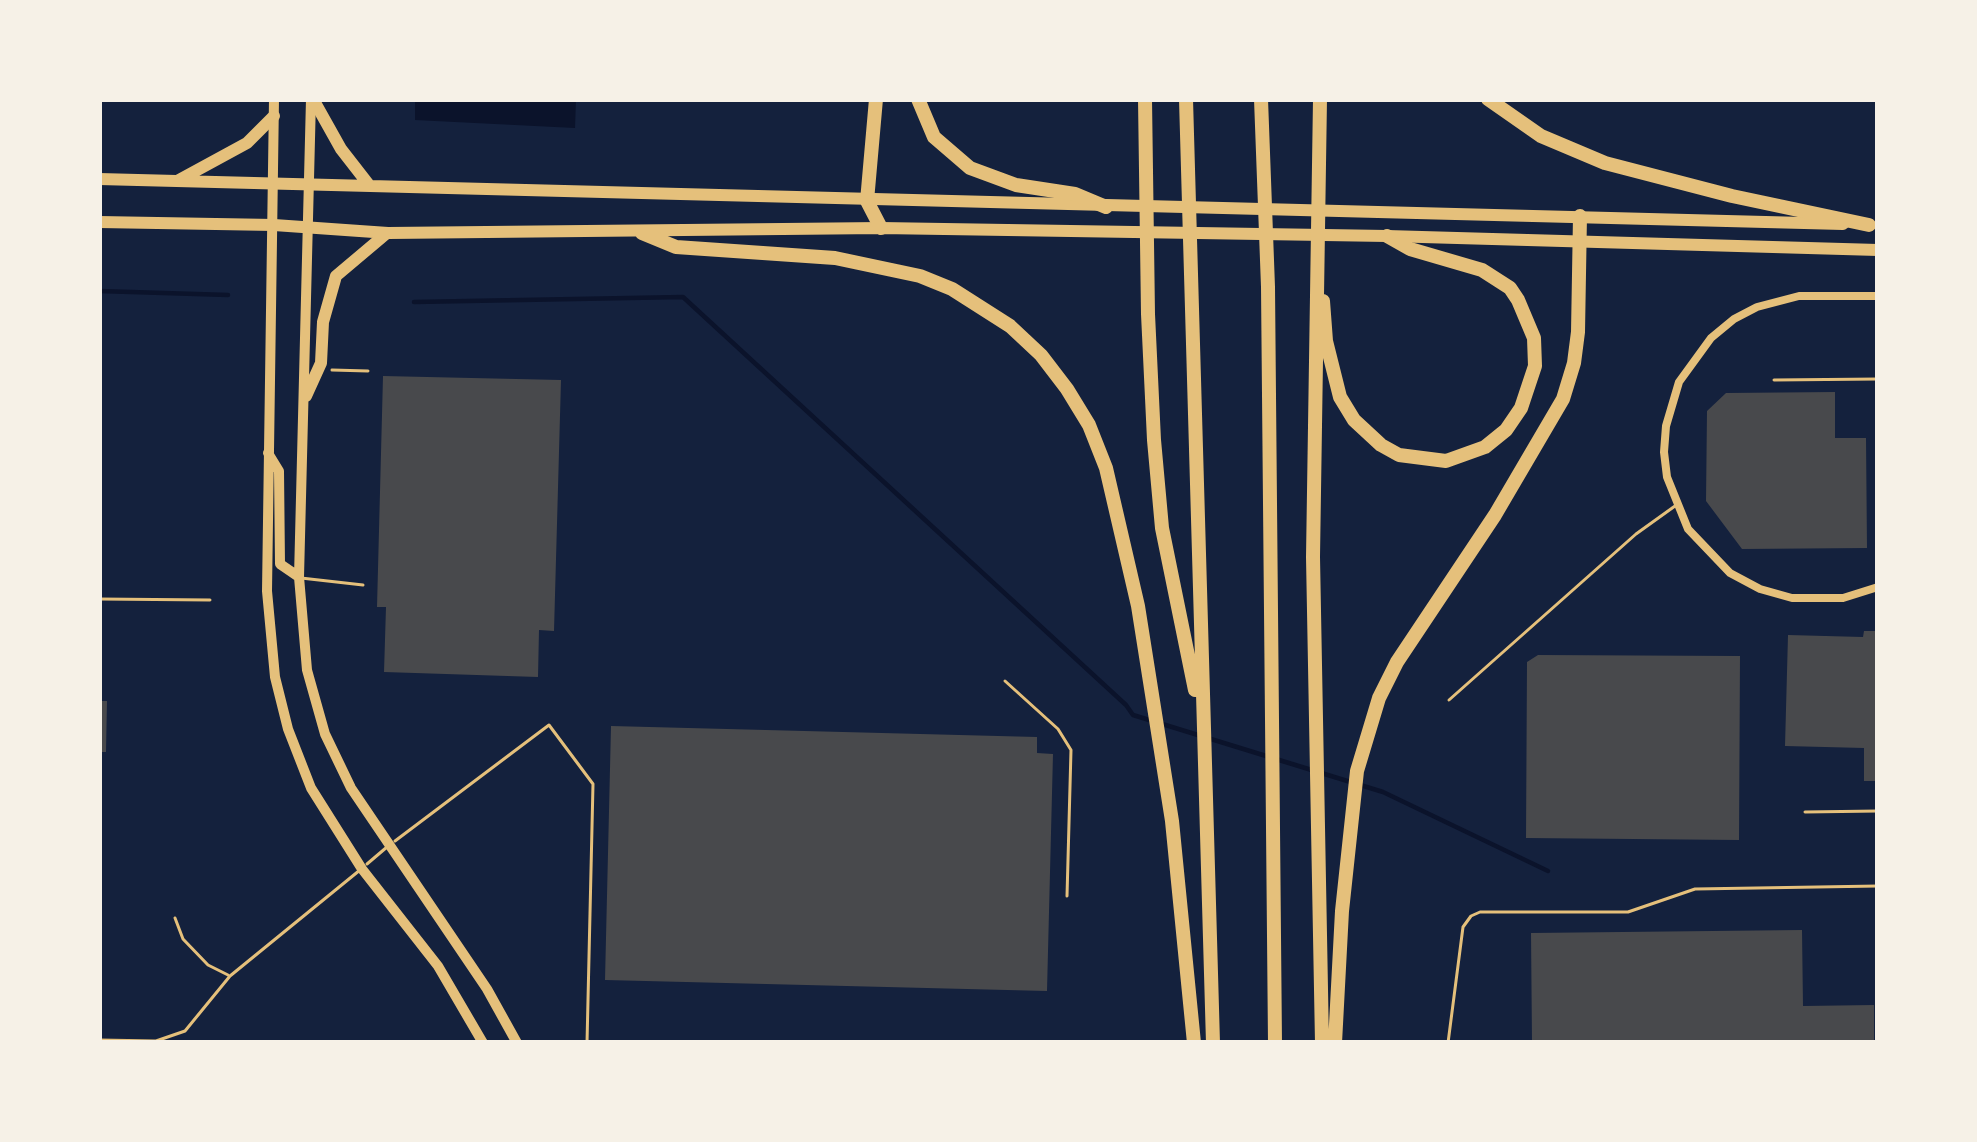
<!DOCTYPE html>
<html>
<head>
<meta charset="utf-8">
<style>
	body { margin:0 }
	#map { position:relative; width:1977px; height:1142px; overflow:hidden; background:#14213d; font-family:Inter,sans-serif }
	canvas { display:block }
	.frame { position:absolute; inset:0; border:102px solid #f6f1e7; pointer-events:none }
</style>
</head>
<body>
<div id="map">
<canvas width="1977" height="1142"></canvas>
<div class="frame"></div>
</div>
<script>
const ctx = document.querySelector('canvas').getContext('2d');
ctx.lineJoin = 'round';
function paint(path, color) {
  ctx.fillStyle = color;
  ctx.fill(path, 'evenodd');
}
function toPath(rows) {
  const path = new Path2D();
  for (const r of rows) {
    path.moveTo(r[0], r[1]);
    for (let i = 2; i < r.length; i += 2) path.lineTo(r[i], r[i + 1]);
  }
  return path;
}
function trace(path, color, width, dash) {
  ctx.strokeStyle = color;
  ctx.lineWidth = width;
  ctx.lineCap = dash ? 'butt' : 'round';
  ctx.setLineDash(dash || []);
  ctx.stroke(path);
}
const water = toPath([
	[415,99,576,99,575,128,415,120]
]);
const stream = toPath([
	[99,291,228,295],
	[414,302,683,297,1126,705,1133,715,1383,792,1548,871]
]);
const building = toPath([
	[383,376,561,380,554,631,539,630,538,677,384,672,386,607,377,607],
	[1835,392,1835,438,1866,438,1867,548,1742,549,1706,501,1707,411,1726,393],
	[1864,631,1878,631,1878,781,1864,781,1864,748,1785,746,1788,635,1863,637],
	[1538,655,1740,656,1739,840,1526,838,1527,662],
	[99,701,107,701,106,752,99,752],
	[611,726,1037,737,1037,753,1053,754,1047,991,605,980],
	[1802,930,1803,1006,1874,1005,1874,1043,1532,1043,1531,933]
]);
const path = toPath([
	[332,370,368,371]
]);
const service = toPath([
	[1774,380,1878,379],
	[301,578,363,585],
	[99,599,210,600],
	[1005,681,1058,729,1071,750,1067,896],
	[1449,700,1636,534,1675,506],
	[1805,812,1878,811],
	[395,841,549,725,593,784,587,1043],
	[367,864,387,847],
	[175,918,183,939,208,965,228,975],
	[99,1040,156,1041,185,1031,230,976,360,870],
	[1448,1043,1463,927,1471,916,1480,912,1628,912,1695,889,1878,886]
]);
const minor = toPath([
	[1878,296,1799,296,1757,307,1734,319,1711,338,1679,382,1666,426,1664,452,1667,477,1688,529,1730,573,1760,589,1792,598,1843,598,1878,587]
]);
const secondary = toPath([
	[274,99,267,591,275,677,288,729,311,788,362,869,438,966,483,1043],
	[311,99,299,577,307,670,325,734,351,788,487,989,517,1043],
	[268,453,279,471,280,564,299,577]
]);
const primary = toPath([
	[313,99,341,149,369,185],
	[99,179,1843,224],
	[179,180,247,143,274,116],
	[99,222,274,225,388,233,881,228,1387,236,1878,250],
	[306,396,321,363,323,322,336,276,387,233]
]);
const motorway = toPath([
	[876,99,867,201,881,228],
	[918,99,934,137,970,168,1016,185,1075,194,1106,207],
	[1145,99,1148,314,1154,440,1162,528,1195,690],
	[1186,99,1213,1043],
	[1261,99,1268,287,1275,1043],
	[1320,99,1313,557,1322,1043],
	[1488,99,1541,136,1605,163,1732,196,1869,225],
	[642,233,676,247,835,258,920,276,952,289,1010,326,1041,355,1067,389,1089,425,1106,468,1138,606,1172,821,1194,1043],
	[1323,301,1326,341,1340,397,1354,420,1381,445,1399,455,1446,461,1485,447,1506,430,1521,408,1535,366,1534,338,1518,300,1510,288,1482,270,1410,249,1387,236],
	[1335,1043,1342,911,1357,771,1379,698,1397,662,1495,515,1563,399,1574,363,1578,332,1580,216]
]);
paint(water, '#0b132b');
trace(stream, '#0b132b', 4.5);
paint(building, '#48494c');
trace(path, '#e5c07b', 3);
trace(service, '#e5c07b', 3);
trace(minor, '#e5c07b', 8);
trace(secondary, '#e5c07b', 10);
trace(primary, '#e5c07b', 12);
trace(motorway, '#e5c07b', 14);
</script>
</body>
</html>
